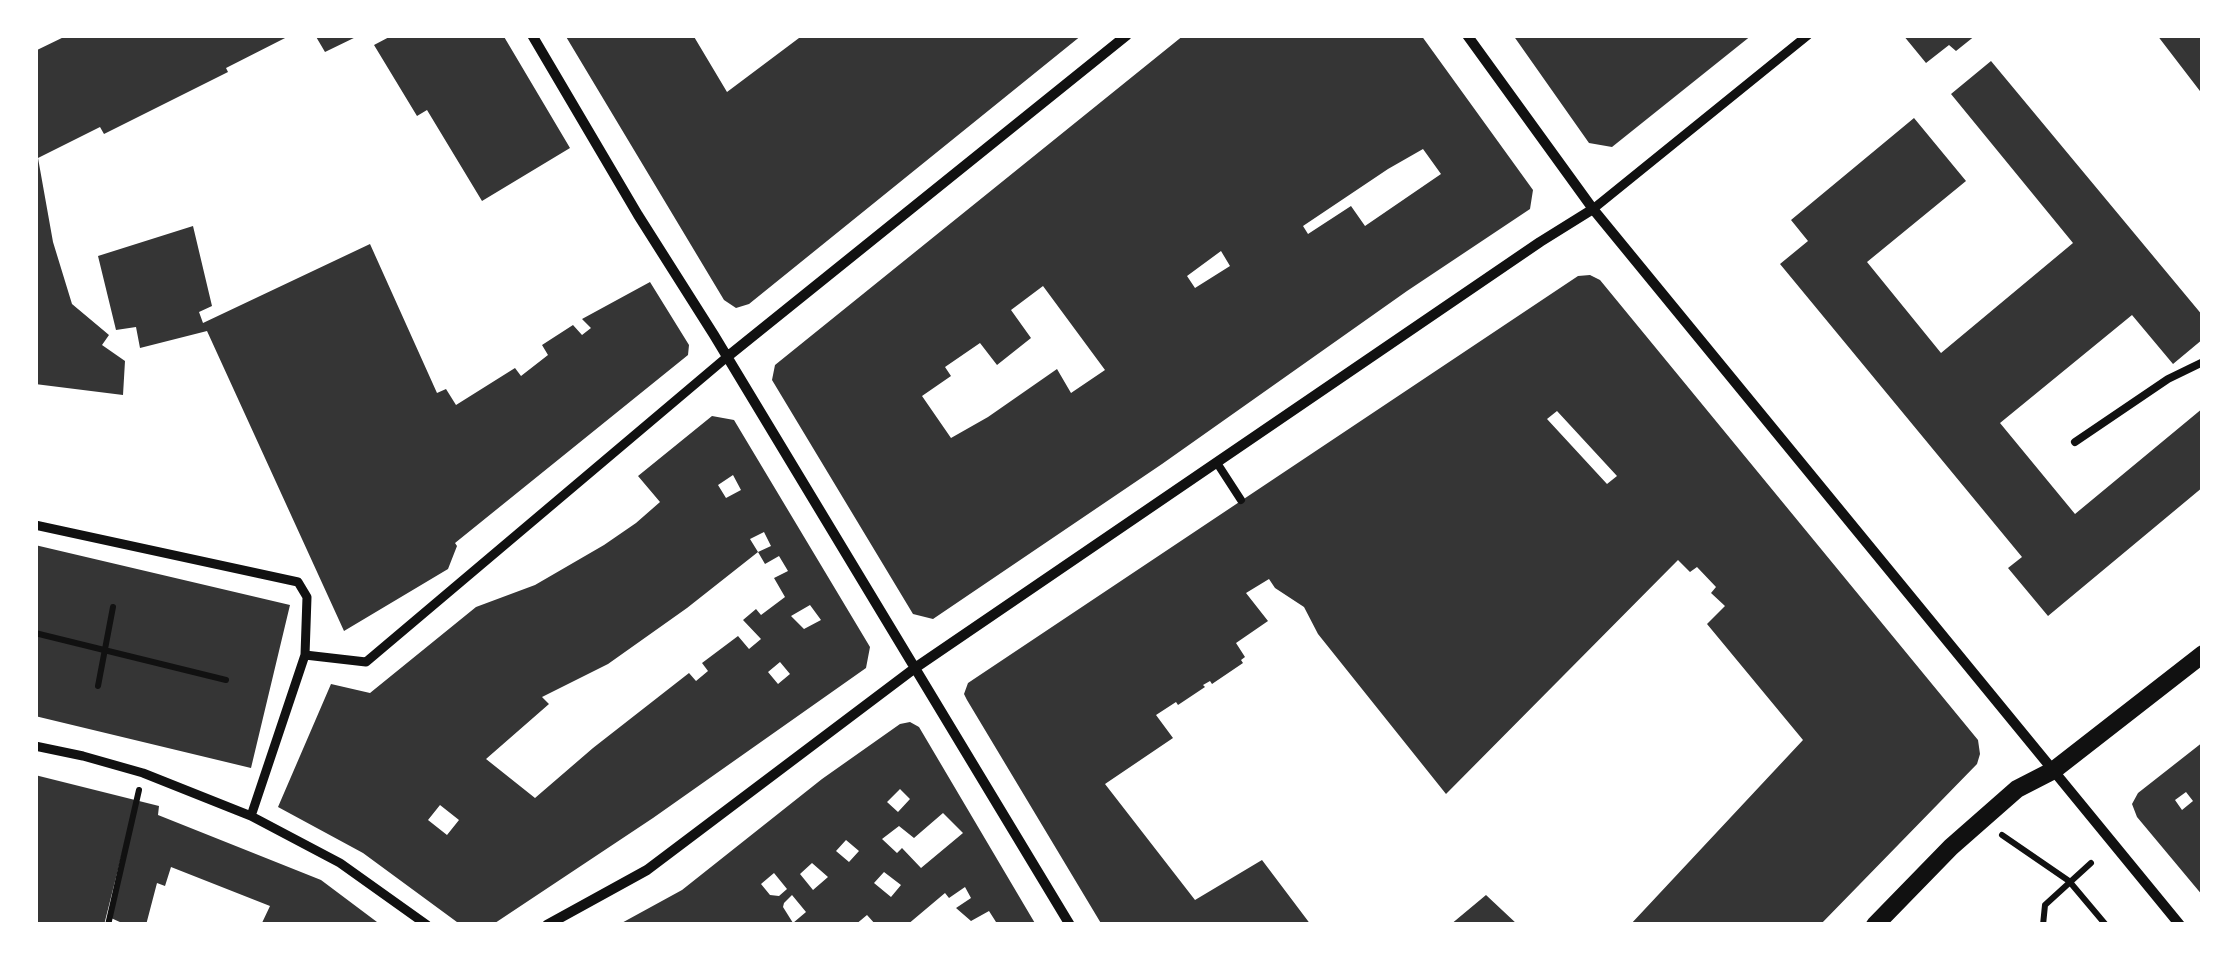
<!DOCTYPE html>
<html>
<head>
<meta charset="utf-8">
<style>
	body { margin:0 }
	#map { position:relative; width:2238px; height:960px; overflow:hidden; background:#fff; font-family:"Zilla Slab",serif }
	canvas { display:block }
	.frame { position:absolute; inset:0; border:38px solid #fff; pointer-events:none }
</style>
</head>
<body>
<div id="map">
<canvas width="2238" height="960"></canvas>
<div class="frame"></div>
</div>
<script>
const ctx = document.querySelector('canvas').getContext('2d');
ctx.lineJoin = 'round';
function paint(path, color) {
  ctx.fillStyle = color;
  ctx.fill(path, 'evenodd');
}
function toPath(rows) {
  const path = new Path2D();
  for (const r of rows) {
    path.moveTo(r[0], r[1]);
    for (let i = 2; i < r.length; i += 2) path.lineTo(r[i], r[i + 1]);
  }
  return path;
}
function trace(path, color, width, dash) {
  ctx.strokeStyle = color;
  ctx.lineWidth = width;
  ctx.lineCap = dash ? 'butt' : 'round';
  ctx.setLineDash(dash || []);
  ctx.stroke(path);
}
const building = toPath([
	[68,35,291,35,226,68,228,72,104,134,100,127,38,158,53,242,72,304,109,335,102,345,125,361,123,395,35,384,35,51],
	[315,35,360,35,325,52],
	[393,35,503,35,570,148,482,201,427,110,417,116,374,45],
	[565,35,693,35,727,92,803,35,1082,35,749,304,736,308,724,300],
	[1184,35,1421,35,1533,190,1530,209,1407,291,1162,464,933,619,913,614,772,380,775,365],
	[1423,149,1441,174,1365,226,1351,206,1308,234,1303,226,1388,169],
	[1221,251,1230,266,1195,288,1187,276],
	[1043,286,1105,370,1071,393,1057,369,988,417,951,438,922,396,951,376,945,367,980,343,997,365,1031,338,1011,310],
	[1513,35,1752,35,1612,147,1589,143],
	[1903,35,1976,35,1956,51,1949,45,1926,63],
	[2157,35,2203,35,2203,95],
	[1991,61,2203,316,2203,339,2173,364,2132,315,2000,423,2075,514,2203,408,2203,487,2048,616,2008,568,2022,557,1780,264,1808,241,1791,220,1914,118,1966,181,1867,262,1941,353,2073,243,1951,94],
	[193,226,212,306,199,312,203,323,370,244,437,393,446,389,456,405,515,368,521,376,548,355,542,345,573,325,582,335,591,328,582,319,650,282,689,345,688,355,455,543,457,546,448,569,344,631,207,331,140,348,136,327,116,330,98,256],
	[1590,275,1600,280,1978,740,1980,754,1977,764,1820,925,1630,925,1803,740,1707,624,1725,606,1711,593,1716,587,1697,567,1690,572,1678,560,1446,794,1318,634,1304,607,1275,588,1269,579,1246,593,1268,621,1236,643,1245,657,1241,660,1243,663,1212,684,1210,681,1203,685,1205,687,1178,705,1176,702,1156,715,1173,738,1105,784,1195,900,1262,860,1311,925,1102,925,967,700,964,694,968,683,1578,276],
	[1557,411,1617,476,1607,484,1547,419],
	[712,416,734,420,870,647,866,668,653,818,492,925,461,925,363,853,278,807,331,684,370,693,476,607,535,585,604,545,636,523,660,502,638,476],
	[733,475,741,490,726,498,718,485],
	[764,532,771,546,758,552,750,539],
	[758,552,765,564,779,556,788,571,774,578,785,597,761,615,756,609,743,620,761,639,749,649,738,636,702,663,708,671,696,681,689,673,593,748,535,798,486,759,549,704,542,697,608,664,687,608],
	[810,605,821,620,804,629,791,616],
	[780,662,790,674,778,684,768,672],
	[440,805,459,820,447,835,428,820],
	[35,545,290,605,251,768,35,716],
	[910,722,919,727,1036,925,992,925,996,922,989,911,971,921,956,908,971,898,965,887,949,898,945,893,907,925,876,925,867,915,855,925,618,925,682,890,822,779,900,724],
	[900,789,910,799,898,812,887,802],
	[943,813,963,833,921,868,902,848,897,853,882,839,899,826,914,838],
	[846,840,859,851,849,862,836,851],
	[812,863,828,877,813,890,800,874],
	[884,872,901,885,891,897,874,883],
	[774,873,787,889,779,896,770,895,761,884],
	[792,895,806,912,793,923,783,907,784,903],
	[2203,742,2203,896,2137,817,2132,804,2138,793],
	[2186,792,2193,801,2182,810,2175,800],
	[35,775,159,806,158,815,321,880,381,925,261,925,270,906,171,867,165,886,157,883,146,925,122,925,122,923,111,918,134,806,104,925,35,925],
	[1486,895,1518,925,1450,925]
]);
const path = toPath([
	[35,633,226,680],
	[98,686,113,607],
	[2002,835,2069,881,2106,925],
	[108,925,139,790],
	[2043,925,2045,905,2091,863]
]);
const service = toPath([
	[2075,442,2168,379,2203,362],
	[1217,463,1241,500]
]);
const pedestrian = toPath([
	[1593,209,1808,35],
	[35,525,298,582,307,597,305,655,251,816],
	[305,655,366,662,727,357],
	[35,746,83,756,143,773,251,816,340,863,427,925]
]);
const minor = toPath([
	[532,35,638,215,714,335,1070,925],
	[1467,35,1593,209,2180,925],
	[727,357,1127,35],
	[547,925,647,870,915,668,1540,242,1593,209]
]);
const tertiary = toPath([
	[1875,925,1951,847,2017,789,2054,770,2203,654]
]);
paint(building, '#353535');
trace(path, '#111', 6);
trace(service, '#111', 8);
trace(pedestrian, '#111', 9);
trace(minor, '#111', 10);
trace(tertiary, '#111', 18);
</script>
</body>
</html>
